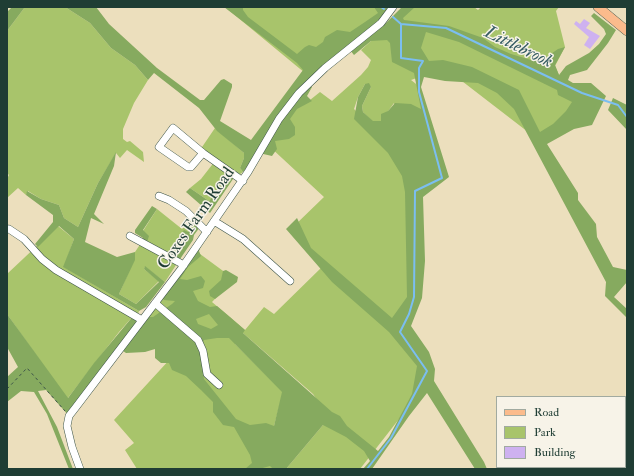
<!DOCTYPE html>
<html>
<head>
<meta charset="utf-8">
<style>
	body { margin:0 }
	#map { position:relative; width:634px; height:476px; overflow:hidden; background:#ecdfbd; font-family:"IM FELL Double Pica",serif }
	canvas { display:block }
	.frame { position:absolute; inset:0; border:8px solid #1f3d34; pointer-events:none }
	.legend { position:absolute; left:496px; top:396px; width:130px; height:72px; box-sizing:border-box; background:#f7f3e8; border:1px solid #a1aaa0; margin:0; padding:5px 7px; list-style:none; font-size:12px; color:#1f3d34 }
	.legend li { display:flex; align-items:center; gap:8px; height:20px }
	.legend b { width:20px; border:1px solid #a1aaa0 }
</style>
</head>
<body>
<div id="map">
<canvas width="634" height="476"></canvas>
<div class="frame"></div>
<ul class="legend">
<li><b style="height:5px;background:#fbbb8c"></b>Road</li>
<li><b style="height:11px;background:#a8c46b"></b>Park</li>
<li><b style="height:11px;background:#ceb1f0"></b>Building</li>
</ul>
</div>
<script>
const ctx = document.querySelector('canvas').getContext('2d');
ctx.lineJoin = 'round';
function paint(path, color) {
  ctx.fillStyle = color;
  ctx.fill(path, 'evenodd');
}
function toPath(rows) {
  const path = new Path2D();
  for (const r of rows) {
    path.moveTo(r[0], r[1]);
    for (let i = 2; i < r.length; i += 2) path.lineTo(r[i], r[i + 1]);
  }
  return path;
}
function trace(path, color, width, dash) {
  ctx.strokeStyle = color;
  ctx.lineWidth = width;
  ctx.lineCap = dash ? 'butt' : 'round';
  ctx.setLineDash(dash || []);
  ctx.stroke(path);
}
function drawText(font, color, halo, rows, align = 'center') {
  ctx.font = font + ' "IM FELL Double Pica",serif';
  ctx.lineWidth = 3;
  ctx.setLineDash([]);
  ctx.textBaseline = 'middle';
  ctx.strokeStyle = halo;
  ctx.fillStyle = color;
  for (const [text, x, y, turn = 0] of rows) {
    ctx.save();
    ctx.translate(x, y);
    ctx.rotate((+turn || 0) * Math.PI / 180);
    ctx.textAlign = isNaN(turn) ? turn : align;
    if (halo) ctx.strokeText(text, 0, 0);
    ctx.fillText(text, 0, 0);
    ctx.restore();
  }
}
const green = toPath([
	[25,7,65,7,90,23,111,48,135,65,148,80,134,103,123,129,123,139,127,142,130,141,143,152,144,162,127,150,120,158,116,153,98,183,78,227,64,218,59,205,41,199,28,191,26,195,18,188,7,198,7,179,9,175,7,173,7,31],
	[225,7,386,7,385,13,305,73],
	[402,7,474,7,478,10,481,7,559,7,556,11,565,47,555,66,563,84,590,96,541,142,445,68,411,80,420,87,446,176,419,194,421,250,403,336,421,358,424,387,360,469,286,469,323,425,327,414,313,394,243,333,235,344,283,392,274,426,271,466,273,469,137,469,125,450,134,443,114,420,171,358,136,327,196,251,234,279,212,302,245,330,264,307,274,314,323,266,294,226,324,197,269,146,296,105,310,100,320,92,332,101,361,75,368,67,371,60,361,50,390,24],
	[365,84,371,87,362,106,363,112,373,122,381,121,394,103,408,163,354,109,358,97],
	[215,128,244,153,244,158,240,168,243,172,233,179,229,175,209,201,190,188,201,179,215,161,200,150],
	[157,209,182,229,191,220,197,224,188,232,182,233,186,236,172,258,178,262,165,282,145,267,144,269,159,281,136,304,119,294,134,260,135,252,141,243,145,245,143,231],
	[58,226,74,239,64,267,139,311,137,317,134,315,119,332,67,399,7,314,7,274]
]);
const forest = toPath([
	[12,7,25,7,7,31,7,12],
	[65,7,96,7,109,24,157,68,200,100,204,100,221,80,224,79,232,84,232,87,220,121,251,140,303,70,297,63,224,7,243,7,243,10,248,17,297,54,305,47,309,45,316,47,323,42,325,37,337,30,350,32,365,22,378,13,374,7,388,7,385,13,361,39,309,84,312,87,307,96,312,101,297,109,290,119,295,127,295,135,289,139,275,141,277,149,272,156,259,153,243,172,240,168,244,158,244,153,217,131,199,108,154,73,148,80,135,65,111,48,90,23],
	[402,7,415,7,403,18,404,20,449,26,483,38,495,47,511,54,531,60,545,58,558,49,565,47,555,65,559,75,566,66,589,53,599,44,606,34,604,29,591,16,594,13,616,30,608,43,587,70,570,75,568,80,573,83,591,83,606,96,592,125,574,129,547,144,578,193,578,200,596,224,597,237,613,267,627,270,627,282,614,297,627,309,627,318,605,296,606,282,514,109,497,93,478,83,445,81,424,77,421,87,449,177,423,197,425,261,422,298,411,326,429,352,435,369,434,381,484,462,487,469,475,469,427,393,409,416,372,469,363,469,370,461,364,451,346,437,323,425,286,469,273,469,270,466,259,469,245,469,252,463,250,455,234,427,223,425,213,412,213,402,201,390,186,376,172,370,169,363,161,363,155,358,155,349,145,352,126,353,120,349,69,416,46,390,38,391,57,427,73,469,69,469,47,414,34,392,21,391,7,402,7,377,18,367,7,347,7,314,68,398,94,363,134,315,137,317,134,329,148,317,153,317,172,304,175,301,164,300,161,296,203,241,199,251,201,256,188,267,180,279,187,280,201,276,205,281,203,288,193,291,198,301,210,307,217,306,230,317,245,330,243,333,332,412,340,416,347,426,378,451,389,437,412,394,417,366,389,332,332,282,286,229,297,218,311,248,392,318,407,297,405,192,402,176,388,153,354,119,358,97,365,84,369,83,371,87,362,106,363,112,373,121,381,121,381,114,388,111,395,103,411,104,421,109,414,73,392,62,390,43,387,40,371,41,354,55,350,50,383,26],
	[426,32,459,42,557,90,558,95,572,102,566,111,553,124,540,132,519,90,472,67,443,60,429,61,421,48],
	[209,314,218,325,211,329,198,324,196,319],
	[217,338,229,338,282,392,274,426,266,423,250,425,236,419,204,379,201,359,203,351,202,345,204,340],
	[613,98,627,105,627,130,608,110],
	[116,152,114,166,94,214,104,224,91,218,85,242,117,257,135,252,135,260,119,294,136,304,159,282,144,269,145,266,165,282,146,307,139,311,63,267,74,239,59,226,38,247,35,244,53,222,53,215,26,195,27,191,41,199,59,205,64,218,78,227,98,183],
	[229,175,233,179,210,213,186,192,190,188,209,201],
	[152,206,157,209,143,230,149,236,146,245,141,243,143,238,135,233,135,230],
	[197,224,200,227,194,235,193,240,178,262,172,258,186,236,182,233,184,230,188,232],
	[226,270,238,277,237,282,215,299,210,296,209,291,221,280,223,271],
	[627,411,627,469,568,469,566,467,625,467,625,413]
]);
const stream = toPath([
	[381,7,384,9],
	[393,17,401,24,446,28,582,93,618,105,627,117],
	[367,469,391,438,427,371,400,332,409,314,414,297,415,191,442,178,419,92,419,68,423,61,401,58,401,24]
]);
const building = toPath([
	[584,19,590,23,586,28,600,36,590,49,584,45,589,37,574,24,576,21,580,24]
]);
const path = toPath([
	[7,389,27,368,65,411]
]);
const minor = toPath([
	[203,153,173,128,159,147,188,167,191,167,203,153,243,181],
	[159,196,169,200,186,211,207,232],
	[214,221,243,239,290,281],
	[9,229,24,239,42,259,56,270,142,320],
	[130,236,184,265],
	[155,303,198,340,203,351,207,374,219,385],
	[80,469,72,447,67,426,69,416,76,407,181,269,248,172,279,119,299,93,325,68,381,23,393,7]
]);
const major = toPath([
	[598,7,627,31]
]);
const streetNames = [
	["Coxes Farm Road",197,219,-55]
];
const waterNames = [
	["Littlebrook",518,48,26]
];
paint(green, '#a8c46b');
paint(forest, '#86aa5f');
trace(stream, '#7bbef1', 2);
paint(building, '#ceb1f0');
trace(minor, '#3e5549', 8);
trace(major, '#3e5549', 10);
trace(path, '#3e5549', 1, [3, 3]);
trace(minor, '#fff', 7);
trace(major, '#fbbb8c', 9);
drawText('17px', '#1f3d34', '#f7f3e8', streetNames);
drawText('italic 18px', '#365d63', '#f7f3e8', waterNames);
</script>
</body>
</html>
